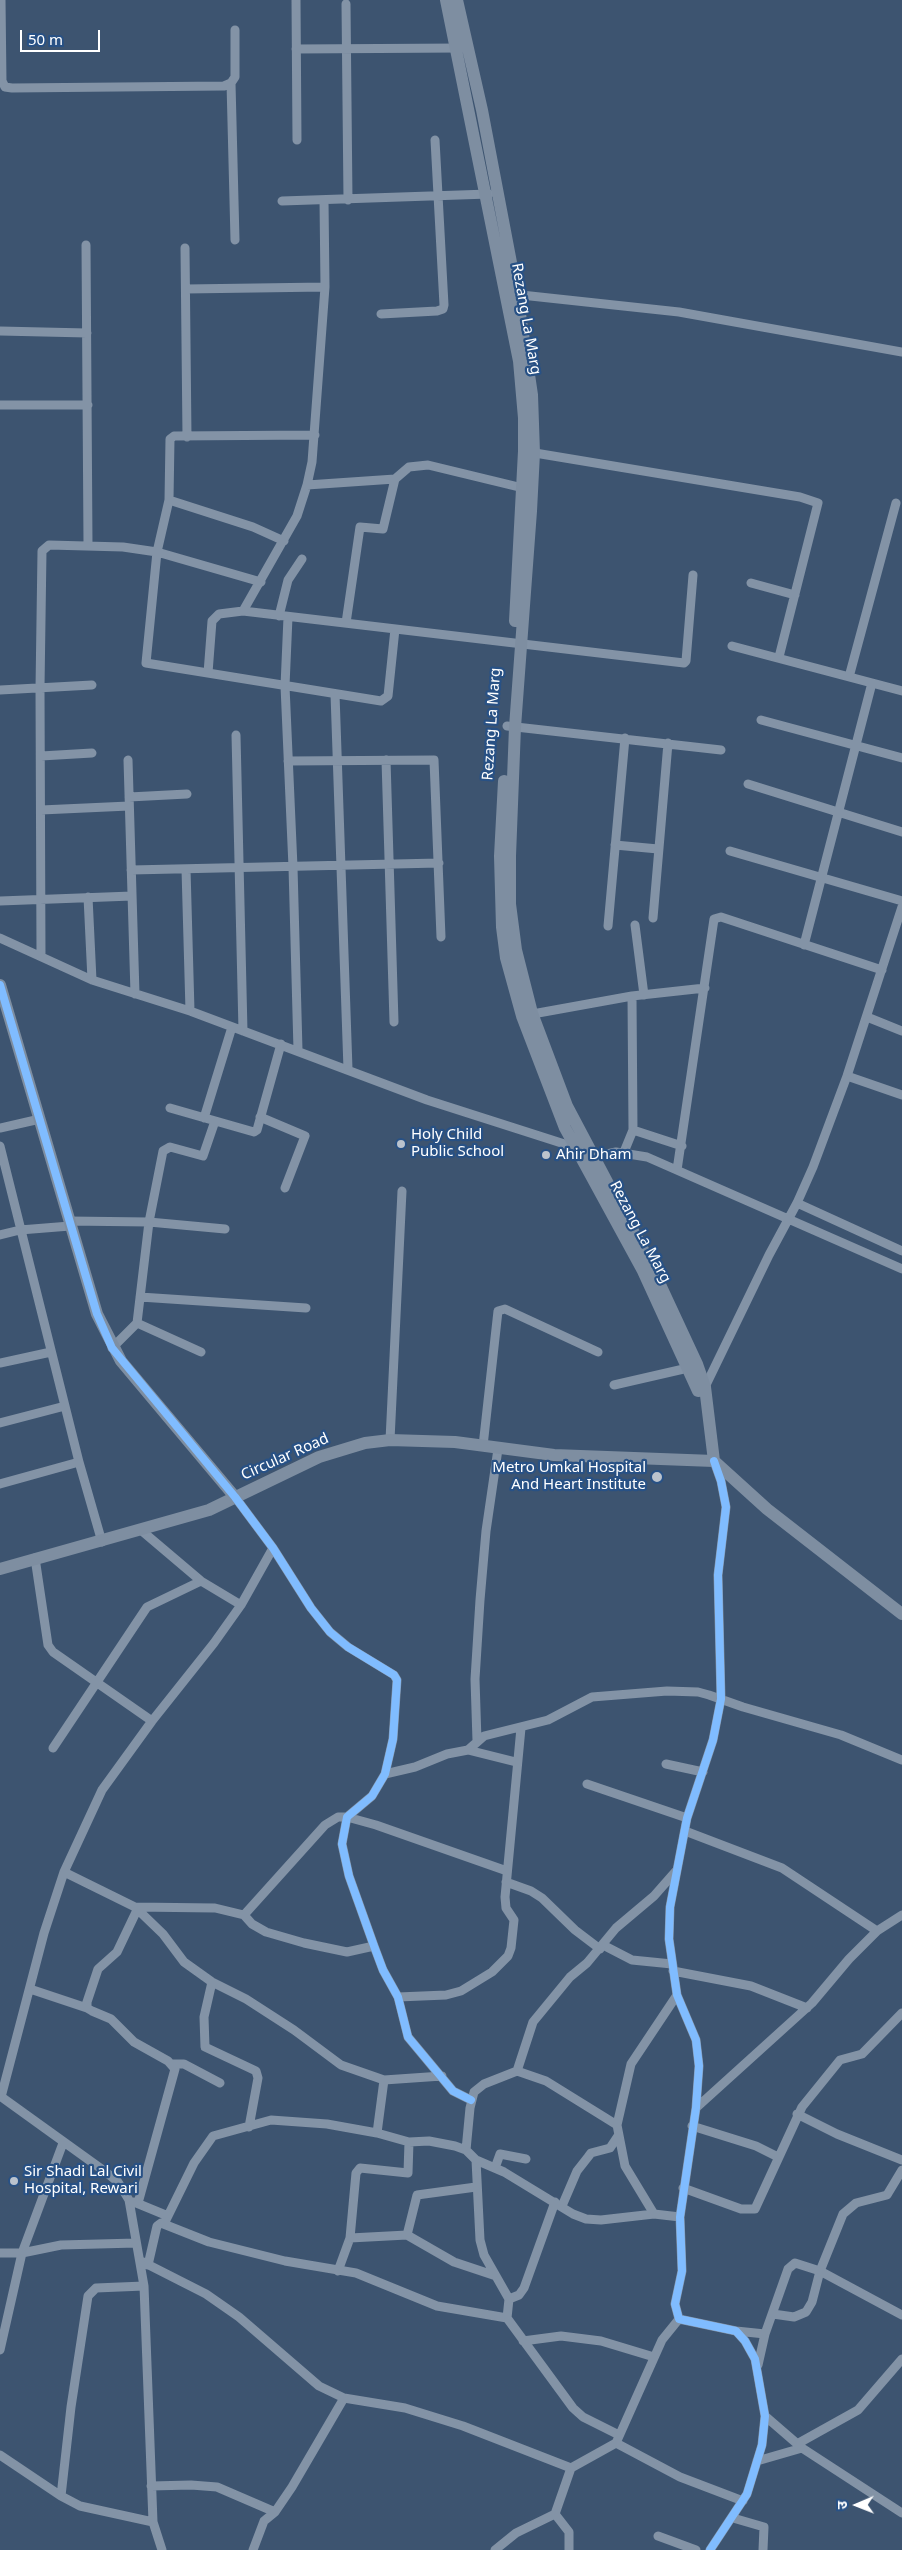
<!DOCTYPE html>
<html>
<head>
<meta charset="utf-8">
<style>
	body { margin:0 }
	#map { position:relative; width:902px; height:2550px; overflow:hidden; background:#3d5470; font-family:"Noto Sans","Noto Sans Devanagari",sans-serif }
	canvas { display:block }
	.north { position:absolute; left:832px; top:2480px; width:50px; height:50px; -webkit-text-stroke:4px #285185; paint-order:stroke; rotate:269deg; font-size:14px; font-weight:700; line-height:20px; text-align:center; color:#fff }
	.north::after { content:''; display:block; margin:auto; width:18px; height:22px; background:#fff; clip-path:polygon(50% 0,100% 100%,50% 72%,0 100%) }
	.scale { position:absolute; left:20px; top:30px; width:80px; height:22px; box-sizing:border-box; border:2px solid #fff; border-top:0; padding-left:6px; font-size:15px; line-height:18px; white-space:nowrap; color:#fff; -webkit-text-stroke:4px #285185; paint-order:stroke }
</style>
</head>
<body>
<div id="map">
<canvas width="902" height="2550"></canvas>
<div class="north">उ</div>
<div class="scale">50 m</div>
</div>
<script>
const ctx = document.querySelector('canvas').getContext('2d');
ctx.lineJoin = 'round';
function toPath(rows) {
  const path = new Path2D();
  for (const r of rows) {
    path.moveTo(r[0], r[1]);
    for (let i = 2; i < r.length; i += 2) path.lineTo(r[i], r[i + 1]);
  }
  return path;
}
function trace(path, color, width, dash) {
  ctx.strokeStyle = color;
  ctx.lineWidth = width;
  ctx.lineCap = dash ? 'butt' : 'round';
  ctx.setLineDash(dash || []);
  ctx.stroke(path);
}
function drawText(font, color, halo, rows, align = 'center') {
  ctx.font = font + ' "Noto Sans",sans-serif';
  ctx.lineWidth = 4.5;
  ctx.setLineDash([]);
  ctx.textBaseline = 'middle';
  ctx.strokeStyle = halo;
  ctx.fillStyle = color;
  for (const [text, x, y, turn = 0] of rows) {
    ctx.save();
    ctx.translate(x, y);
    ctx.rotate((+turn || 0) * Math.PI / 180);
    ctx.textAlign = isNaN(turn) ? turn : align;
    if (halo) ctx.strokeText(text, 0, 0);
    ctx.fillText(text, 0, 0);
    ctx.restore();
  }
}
const street = toPath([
	[1,0,2,81,5,87,12,88,224,86,231,83,235,77,235,30],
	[296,0,297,140],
	[346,4,348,200],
	[296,49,461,48],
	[231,83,235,240],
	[282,201,489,194],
	[86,245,88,544],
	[185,248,187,437],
	[186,289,325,287],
	[512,294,679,312,902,352],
	[381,314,437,311,443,309,444,305,435,140],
	[0,331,87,333],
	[0,405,88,405],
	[315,435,174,436,170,439,169,500,157,552,146,663,381,701,388,696,395,629],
	[529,452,800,497,818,503,779,657],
	[307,485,395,479,409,467,428,465,523,488],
	[169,500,253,527,284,541],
	[751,583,795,595],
	[243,611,297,516,307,485,312,462,325,287,324,200],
	[279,616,288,580,302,559],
	[288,617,285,686,293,867,298,1050],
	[346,623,360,527,383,529,395,479],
	[732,646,902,691],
	[208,673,212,621,219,614,243,611,684,663,686,661,693,575],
	[849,677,896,503],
	[0,690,92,685],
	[335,694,348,1069],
	[761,720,902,758],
	[507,726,721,750],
	[236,735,243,1031],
	[41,756,92,753],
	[128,760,135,994],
	[386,760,394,1022],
	[288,761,434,760,441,937],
	[748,784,902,832],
	[129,797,187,794],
	[41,810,129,806],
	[615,845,658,849],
	[730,851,902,901],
	[186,869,190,1011],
	[131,870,439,863],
	[88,897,92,980],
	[0,901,132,896],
	[653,918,668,743],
	[635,925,644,995],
	[608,926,625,738],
	[0,938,92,980,190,1011,427,1100,577,1148],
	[804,945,872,683],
	[41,956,40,688,42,551,49,545,123,547,157,552,261,582],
	[632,996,633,1130,682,1146],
	[527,1015,632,996,705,988],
	[867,1017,902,1031],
	[847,1076,902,1095],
	[170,1108,254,1132,257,1130,281,1044],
	[260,1117,305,1136,285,1188],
	[204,1118,232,1027],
	[0,1128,40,1119],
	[0,1146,79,1462,102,1542],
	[624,1152,633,1130],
	[589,1158,616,1152,647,1157,902,1269],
	[677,1170,714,919,721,917,882,970],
	[797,1203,902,1251],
	[69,1221,149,1222,225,1229],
	[0,1235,20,1230,70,1226],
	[140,1297,306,1308],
	[137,1323,201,1352],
	[112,1348,137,1323,149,1222,163,1151,170,1147,203,1156,215,1121],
	[0,1363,51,1352],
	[614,1385,688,1368],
	[705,1387,769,1255,797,1203,813,1167,847,1076,902,907],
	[0,1423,65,1406],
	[390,1440,402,1191],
	[483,1446,498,1311,505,1309,598,1352],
	[0,1484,79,1462],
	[235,1497,273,1548,311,1608,330,1632,348,1647,394,1675,397,1680,393,1739,385,1774,372,1796,347,1817,342,1844,349,1876,374,1946,383,1970,398,1997,408,2037,453,2091,471,2100],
	[142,1531,201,1581,241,1605],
	[35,1558,48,1645,53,1652,152,1721],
	[477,1741,475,1679,480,1600,486,1531,498,1449],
	[53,1748,147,1607,201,1581],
	[468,1750,516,1762],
	[666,1764,703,1772],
	[385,1774,415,1767,447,1754,468,1750,484,1736,548,1720,592,1697,667,1691,698,1692,709,1695,743,1707,841,1735,902,1760],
	[587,1784,687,1818],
	[685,1831,782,1868,877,1931],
	[64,1872,135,1907,215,1908,244,1915,252,1924,266,1932,304,1943,347,1952,374,1946],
	[506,1882,531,1891,542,1898,575,1930,600,1949],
	[135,1907,163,1934,184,1962,212,1982,246,1999,294,2030,341,2065,384,2080,442,2076],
	[137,1910,117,1952,98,1969,87,2002,87,2008,92,2011,111,2019,134,2042,168,2061,175,2069,138,2203],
	[244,1915,325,1825,338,1817,347,1817,376,1825,507,1871],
	[603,1945,632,1960,672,1964],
	[673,1971,751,1986,807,2008],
	[212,1982,204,2017,205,2047,256,2071,258,2078,249,2127],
	[30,1989,87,2008],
	[398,1997,446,1995,461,1991,492,1972,508,1956,511,1948,514,1920,506,1908,505,1897,521,1728],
	[172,2064,184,2064,220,2083],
	[517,2071,546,2081,617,2125],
	[0,2096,107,2173,118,2182,129,2200,144,2286,153,2522,162,2550],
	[1,2097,44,1933,64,1872,102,1790,152,1721,214,1643,241,1605,273,1548],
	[696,2108,812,2003,849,1959,877,1931,902,1915],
	[797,2114,837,2134,902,2160],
	[692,2126,756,2146,778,2157],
	[377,2133,384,2080],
	[466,2150,470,2108,474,2092,484,2084,517,2071,533,2022,570,1977,587,1963,616,1928,654,1896,676,1871],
	[476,2160,480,2240,484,2255,509,2299,507,2318,573,2408,583,2417,619,2435],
	[495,2168,500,2154,526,2159],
	[683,2188,741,2209,755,2209,802,2107,840,2060,862,2054,902,2013],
	[134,2202,168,2216],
	[562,2206,577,2171,588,2157,591,2153,610,2148,618,2136],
	[654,2214,625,2166,617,2125,631,2064,677,1995],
	[164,2224,194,2163,213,2136,271,2120,327,2124,377,2133,409,2142,429,2141,455,2146,466,2150,476,2160,504,2172,573,2214,586,2219,601,2220,654,2214,680,2217],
	[407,2235,417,2195,476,2187],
	[350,2238,356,2173,360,2168,408,2173,409,2142],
	[0,2253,22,2253,61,2245,136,2243],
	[141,2261,206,2294,239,2317,319,2386,344,2398,405,2408,463,2426,571,2468],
	[148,2265,157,2226,161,2223,209,2242,285,2261,356,2273,437,2306,507,2318],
	[338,2271,350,2238,407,2235,454,2262,496,2276],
	[509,2299,519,2295,524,2288,555,2202],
	[773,2314,794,2317,806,2312,812,2302,820,2271,843,2214,856,2203,887,2195,902,2170],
	[736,2331,765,2334,758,2365],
	[765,2334,788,2269,795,2263,820,2271,902,2315],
	[523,2341,561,2336,601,2341,654,2357],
	[0,2350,22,2253,63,2143],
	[765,2416,802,2448,902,2513],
	[616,2443,680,2477,743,2501],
	[797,2444,858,2410,902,2359],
	[0,2455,61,2496,80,2506,153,2522],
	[757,2461,802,2448],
	[151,2486,191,2485,217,2487,275,2512],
	[61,2496,71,2407,88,2296,96,2288,144,2286],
	[555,2514,569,2532,569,2550],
	[733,2518,764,2527,763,2550],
	[658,2536,696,2550],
	[253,2550,264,2521,275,2512,292,2487,344,2398],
	[495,2550,516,2533,555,2514,571,2468,616,2443,662,2340,679,2319],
	[710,2550,747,2494,762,2445,765,2416,755,2359,745,2341,736,2331,679,2319,675,2304,682,2271,680,2217,696,2108,699,2066,696,2040,677,1995,669,1939,670,1907,687,1818,713,1740,721,1699,718,1575,726,1507,721,1481,715,1464]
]);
const secondary = toPath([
	[446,0,519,361,524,418,524,451,515,621],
	[457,0,482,110,517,294,532,395,534,453,531,511,515,727,510,856,510,904,516,950,532,1013,567,1106,650,1263,697,1364,705,1387,714,1461],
	[504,781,500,856,502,927,506,958,522,1016,565,1128,643,1271,698,1391],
	[0,985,97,1314,121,1361,235,1497],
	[714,1461,767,1509,902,1614],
	[0,1569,209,1510,319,1457,365,1443,390,1440,455,1442,554,1455,714,1461]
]);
const cycleway = toPath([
	[0,985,97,1314,112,1348,235,1497,273,1548,311,1608,330,1632,348,1647,394,1675,397,1680,393,1739,385,1774,372,1796,347,1817,342,1844,349,1876,374,1946,383,1970,398,1997,408,2037,453,2091,471,2100],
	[710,2550,747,2494,762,2445,765,2416,755,2359,745,2341,736,2331,679,2319,675,2304,682,2271,680,2217,696,2108,699,2066,696,2040,677,1995,669,1939,670,1907,687,1818,713,1740,721,1699,718,1575,726,1507,721,1481,714,1461]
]);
const markers = [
	[401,1144,5,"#bbc3cd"],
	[546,1155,5,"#bbc3cd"],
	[657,1477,6,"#bbc3cd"],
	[14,2181,5,"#bbc3cd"]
];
const streetNames = [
	["Rezang La Marg",526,319,80],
	["Rezang La Marg",492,724,-86],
	["Rezang La Marg",640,1232,62],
	["Circular Road",285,1457,-24]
];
const poiNames = [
	["Holy Child",411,1135],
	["Public School",411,1152],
	["Ahir Dham",556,1155],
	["Metro Umkal Hospital",646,1468,"right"],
	["And Heart Institute",646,1485,"right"],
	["Sir Shadi Lal Civil",24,2172],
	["Hospital, Rewari",24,2189]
];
trace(street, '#8393a6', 9);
trace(secondary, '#7e8ea1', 12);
trace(cycleway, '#80bcff', 8);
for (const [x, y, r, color] of markers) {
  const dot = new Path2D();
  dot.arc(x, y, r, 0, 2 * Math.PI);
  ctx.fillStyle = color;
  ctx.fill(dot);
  trace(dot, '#285185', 2);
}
drawText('15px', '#fff', '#285185', streetNames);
drawText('15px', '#fff', '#285185', poiNames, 'left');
</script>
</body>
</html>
